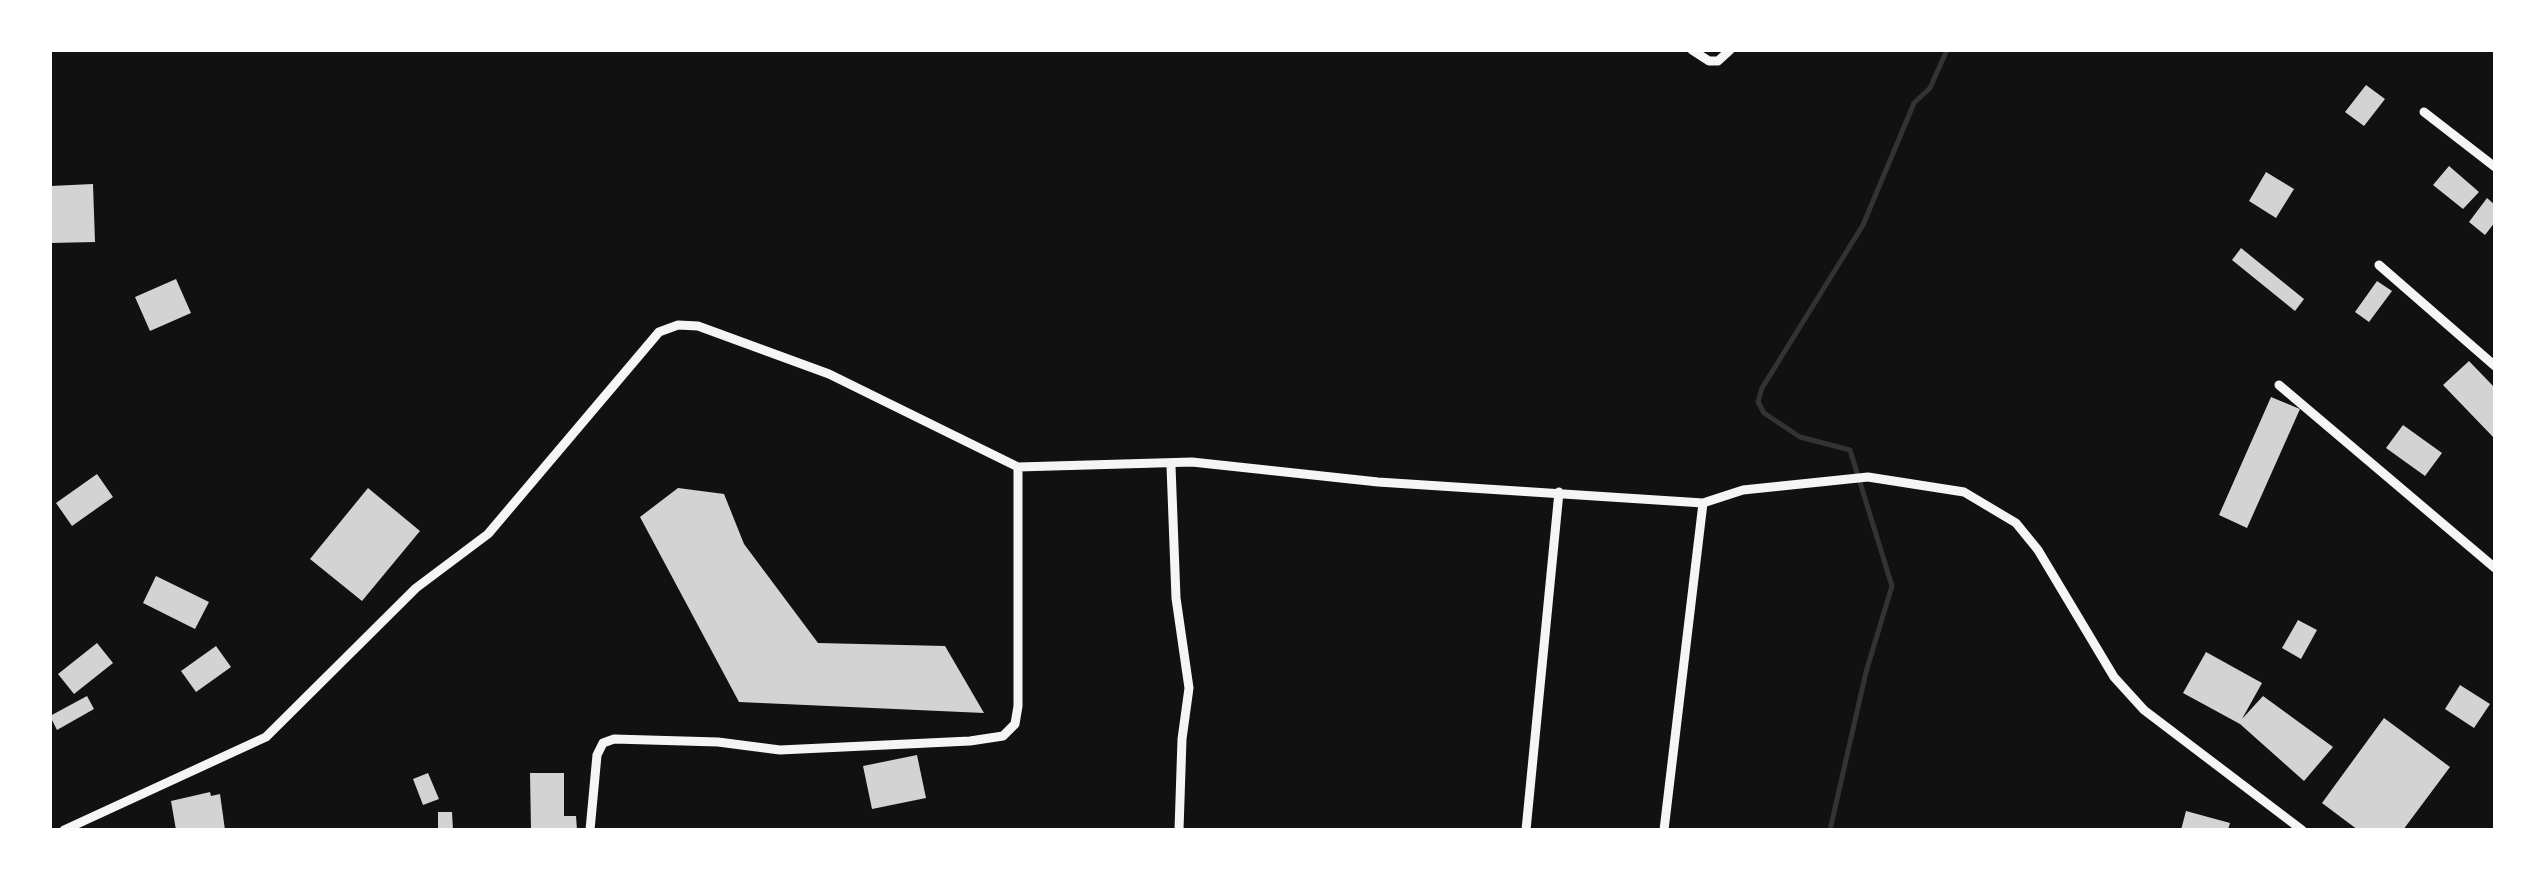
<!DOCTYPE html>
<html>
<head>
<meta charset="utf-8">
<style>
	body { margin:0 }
	#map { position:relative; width:2545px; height:880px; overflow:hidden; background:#111; font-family:Roboto,sans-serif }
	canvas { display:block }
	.frame { position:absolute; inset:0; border:52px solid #fff; pointer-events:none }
</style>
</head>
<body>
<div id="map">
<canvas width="2545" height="880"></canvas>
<div class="frame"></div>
</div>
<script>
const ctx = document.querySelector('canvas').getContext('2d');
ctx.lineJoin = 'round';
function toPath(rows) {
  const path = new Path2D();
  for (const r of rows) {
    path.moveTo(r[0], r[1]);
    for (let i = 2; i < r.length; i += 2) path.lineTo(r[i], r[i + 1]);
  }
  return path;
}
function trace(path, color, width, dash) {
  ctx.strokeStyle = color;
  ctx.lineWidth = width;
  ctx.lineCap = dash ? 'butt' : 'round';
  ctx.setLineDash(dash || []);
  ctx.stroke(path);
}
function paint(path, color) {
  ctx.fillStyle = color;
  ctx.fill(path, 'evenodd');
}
const stream = toPath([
	[1830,830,1866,672,1892,586,1850,450,1800,437,1764,413,1758,402,1762,388,1863,225,1914,103,1930,88,1947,50]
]);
const building = toPath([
	[2366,85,2385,99,2364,126,2345,112],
	[2449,166,2479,192,2463,209,2433,185],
	[2266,172,2294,189,2276,218,2249,201],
	[93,184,95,242,50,243,50,186],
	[2487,198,2495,205,2495,222,2485,235,2469,222],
	[2241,248,2304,299,2295,311,2232,260],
	[176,279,191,313,150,331,135,297],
	[2377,281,2392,291,2369,322,2355,312],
	[2469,361,2495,388,2495,439,2443,385],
	[2271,397,2300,409,2247,528,2219,515],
	[2403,425,2442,453,2425,476,2386,448],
	[97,474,113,497,72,526,56,503],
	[368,488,420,531,362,601,310,559],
	[678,488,724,494,744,544,818,643,945,646,984,713,739,702,640,517],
	[156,576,209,602,195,629,143,603],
	[2298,620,2317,630,2301,659,2282,648],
	[97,643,113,663,74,694,58,674],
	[216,646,231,667,196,692,181,671],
	[2206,652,2262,683,2242,719,2263,696,2333,747,2304,781,2240,724,2183,693],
	[2460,685,2490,704,2474,728,2445,709],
	[87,696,94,709,57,730,50,716],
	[2384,718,2450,767,2403,830,2358,830,2322,803],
	[917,755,926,798,872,809,863,766],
	[428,773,439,799,423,805,413,779],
	[530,773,564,773,564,816,576,816,577,830,531,830],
	[210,792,211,796,220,794,225,830,176,830,171,801],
	[2186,811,2230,823,2228,830,2181,830],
	[438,812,452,812,453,830,438,830]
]);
const minor = toPath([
	[1692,50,1709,61,1718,61,1730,50],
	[2424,112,2495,167],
	[2379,265,2495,366],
	[2279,385,2495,568],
	[1171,466,1176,598,1189,688,1182,739,1179,830],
	[64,830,266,737,416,588,488,534,659,332,678,325,698,326,829,374,1018,467,1192,462,1378,482,1703,503,1743,490,1868,477,1964,492,2016,523,2038,550,2114,677,2144,710,2302,830],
	[590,830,597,755,603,743,614,739,718,742,780,750,970,741,1003,736,1015,724,1018,706,1018,467],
	[1526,830,1559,492],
	[1664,830,1703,503]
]);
trace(stream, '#333', 5);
paint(building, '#d3d3d3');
trace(minor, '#f5f5f5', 9);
</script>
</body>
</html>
